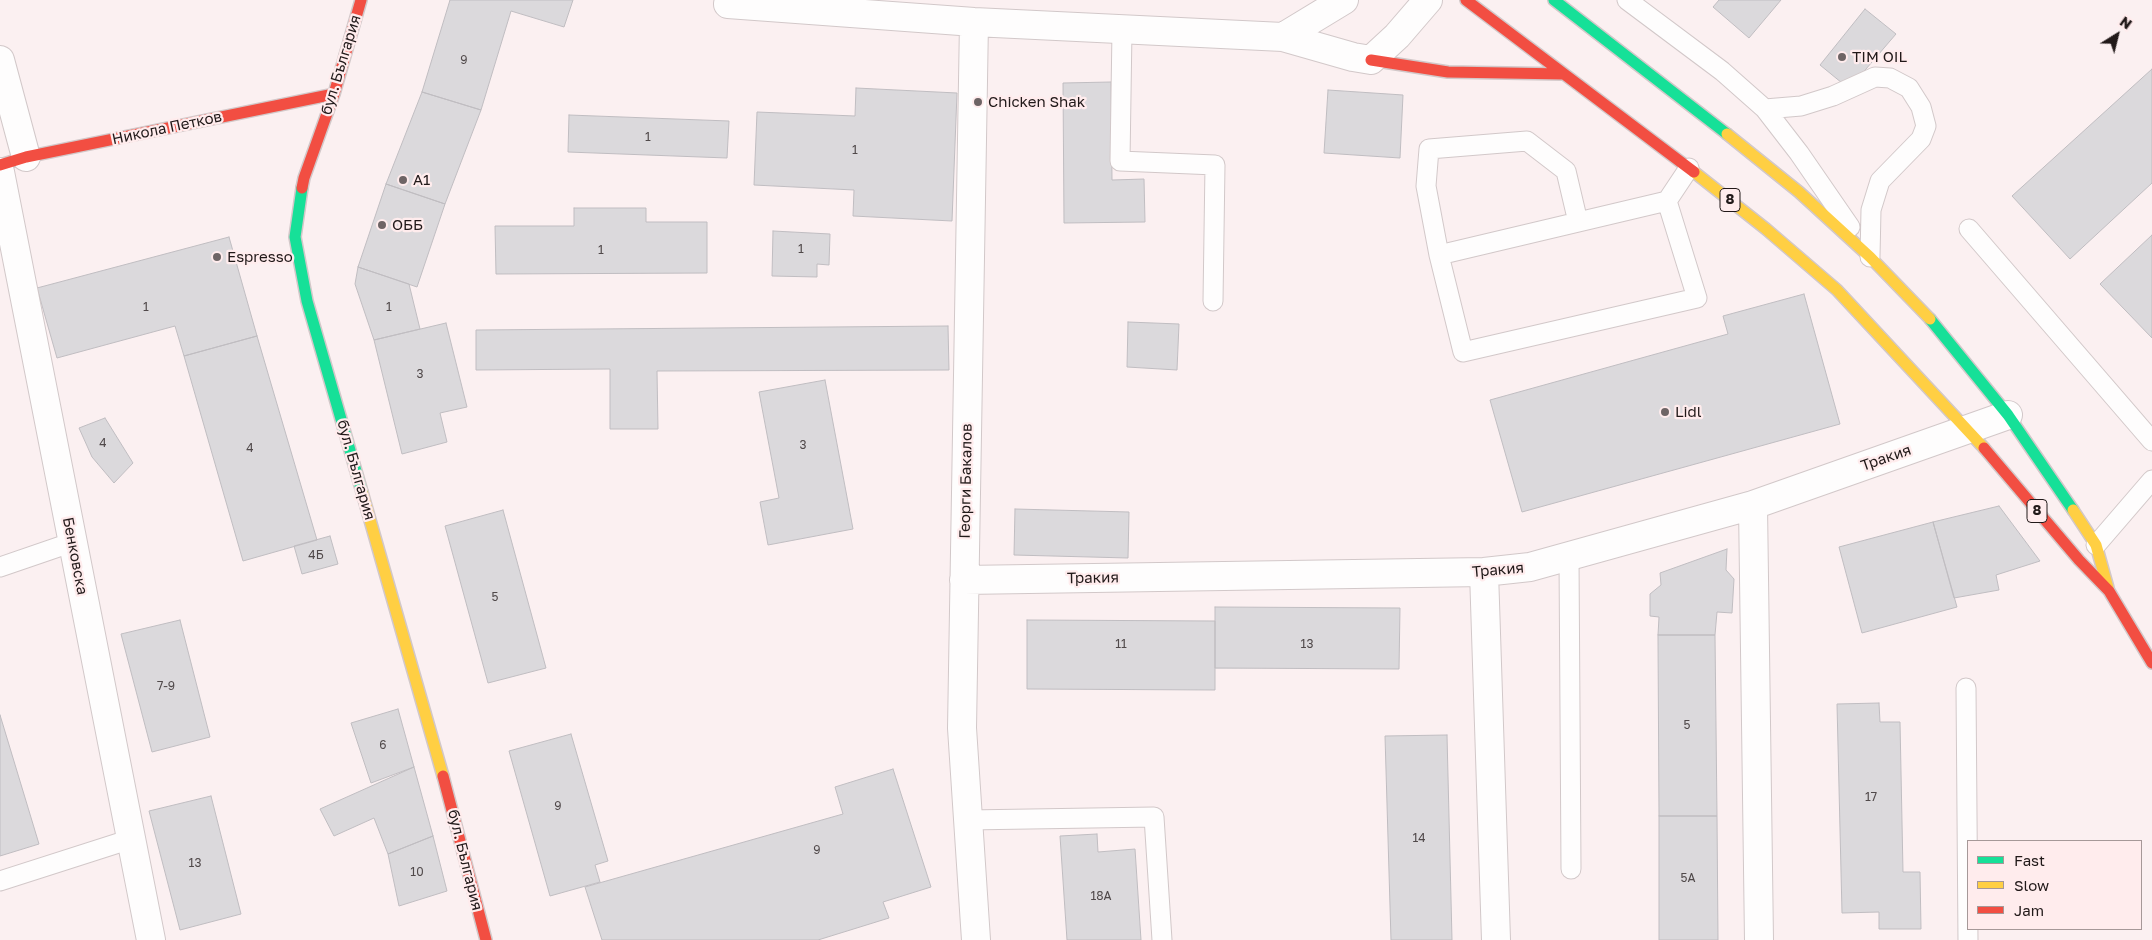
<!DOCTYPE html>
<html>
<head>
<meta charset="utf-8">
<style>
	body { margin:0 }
	#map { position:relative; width:2152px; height:940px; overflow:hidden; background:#fbf0f1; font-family:"Golos Text",sans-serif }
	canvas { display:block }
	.legend { position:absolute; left:1967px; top:840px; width:175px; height:90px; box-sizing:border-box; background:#ffeced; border:1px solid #a69898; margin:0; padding:6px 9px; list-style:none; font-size:15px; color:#211919 }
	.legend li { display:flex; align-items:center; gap:10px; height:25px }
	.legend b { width:25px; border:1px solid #a69898 }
	.north { position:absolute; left:2092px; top:10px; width:50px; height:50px; -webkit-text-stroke:4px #ffeced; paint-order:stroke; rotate:36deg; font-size:14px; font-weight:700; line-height:20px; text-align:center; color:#211919 }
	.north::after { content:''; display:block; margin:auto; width:18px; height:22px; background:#211919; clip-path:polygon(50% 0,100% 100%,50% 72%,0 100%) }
</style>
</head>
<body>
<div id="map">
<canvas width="2152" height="940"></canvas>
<ul class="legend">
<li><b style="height:6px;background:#16e098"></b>Fast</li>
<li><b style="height:6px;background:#ffcf43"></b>Slow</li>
<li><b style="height:6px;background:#f24e42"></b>Jam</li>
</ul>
<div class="north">N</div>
</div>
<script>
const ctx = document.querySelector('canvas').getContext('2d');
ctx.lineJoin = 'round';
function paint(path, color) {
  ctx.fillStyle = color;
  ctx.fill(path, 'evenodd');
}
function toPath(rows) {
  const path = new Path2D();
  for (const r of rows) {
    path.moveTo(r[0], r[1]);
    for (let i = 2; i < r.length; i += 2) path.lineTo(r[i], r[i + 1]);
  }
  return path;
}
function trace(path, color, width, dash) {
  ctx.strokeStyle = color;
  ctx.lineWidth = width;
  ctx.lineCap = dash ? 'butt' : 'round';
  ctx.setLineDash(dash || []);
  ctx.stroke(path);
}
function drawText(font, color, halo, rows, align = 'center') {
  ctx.font = font + ' "Golos Text",sans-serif';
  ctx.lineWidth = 4.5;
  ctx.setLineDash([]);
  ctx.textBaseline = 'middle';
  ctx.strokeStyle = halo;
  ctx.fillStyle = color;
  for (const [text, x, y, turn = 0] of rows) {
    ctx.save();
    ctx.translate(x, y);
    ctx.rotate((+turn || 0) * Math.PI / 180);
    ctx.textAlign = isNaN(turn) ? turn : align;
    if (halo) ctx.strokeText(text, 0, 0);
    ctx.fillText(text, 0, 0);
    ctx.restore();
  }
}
const building = toPath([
	[450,0,573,0,564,27,511,11,481,110,422,92,450,0],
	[1719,0,1781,0,1749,38,1713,7,1719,0],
	[1865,9,1896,34,1860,76,1842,83,1820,65,1865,9],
	[2152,69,2152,183,2070,259,2012,196,2152,69],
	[1111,82,1112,180,1144,179,1145,222,1064,223,1063,83,1111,82],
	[856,88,957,93,952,221,853,216,854,190,754,185,757,112,855,116,856,88],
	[1328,90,1403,95,1400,158,1324,153,1328,90],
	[422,92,481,110,445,204,386,184,422,92],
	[569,115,729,121,727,158,568,152,569,115],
	[386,184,445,204,417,287,358,267,386,184],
	[574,208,646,208,646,222,707,222,707,273,496,274,495,226,574,226,574,208],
	[773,231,830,234,829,265,817,264,817,277,772,276,773,231],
	[2152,235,2152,338,2100,284,2152,235],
	[229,237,257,336,184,356,175,326,57,358,37,288,229,237],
	[358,267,409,284,420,329,374,340,355,284,358,267],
	[1804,294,1840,424,1522,512,1490,400,1728,334,1723,316,1804,294],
	[1128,322,1179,324,1177,370,1127,367,1128,322],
	[446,323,467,407,440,413,447,442,402,454,374,340,446,323],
	[948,326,949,370,657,371,658,429,610,429,610,369,476,370,476,330,948,326],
	[257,336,317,540,243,561,184,356,257,336],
	[825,380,853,529,768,545,760,502,779,498,759,392,825,380],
	[105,418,133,463,114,483,92,457,79,428,105,418],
	[1999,506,2040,561,1996,575,1999,590,1954,598,1933,522,1999,506],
	[1015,509,1129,512,1128,558,1014,555,1015,509],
	[503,510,546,668,488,683,445,526,503,510],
	[1933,522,1957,607,1862,633,1839,547,1933,522],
	[330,536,338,564,302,574,294,546,330,536],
	[1727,549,1726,570,1734,579,1732,613,1717,612,1715,635,1658,635,1659,617,1650,616,1650,594,1661,585,1660,573,1727,549],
	[1215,607,1400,608,1399,669,1215,668,1215,607],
	[180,620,210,737,152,752,121,634,180,620],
	[1027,620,1215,621,1215,690,1027,689,1027,620],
	[1658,635,1715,635,1717,816,1659,816,1658,635],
	[1879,703,1880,722,1900,722,1903,872,1920,872,1921,929,1879,929,1879,912,1842,913,1837,704,1879,703],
	[398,709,414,767,371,783,351,723,398,709],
	[0,715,39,844,0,856,0,715],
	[571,734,608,861,595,865,600,882,550,896,509,751,571,734],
	[1447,735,1452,940,1391,940,1385,736,1447,735],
	[414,767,433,836,388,854,374,818,334,836,320,809,414,767],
	[893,769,931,887,883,902,889,918,818,940,602,940,585,887,843,814,835,787,893,769],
	[211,796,241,914,180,930,149,811,211,796],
	[1659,816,1717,816,1718,940,1659,940,1659,816],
	[1097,834,1098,852,1135,849,1141,940,1067,940,1060,836,1097,834],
	[433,836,447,891,399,906,388,854,433,836]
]);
const lane = toPath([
	[1627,0,1722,71,1765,109,1799,153,1850,227],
	[1122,30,1120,161,1215,165,1213,301],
	[1765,109,1801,106,1833,96,1875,77,1890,78,1909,88,1921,107,1926,126,1921,139,1880,181,1871,210,1870,257],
	[1667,201,1439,255,1463,352,1697,298,1667,201,1689,168],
	[1969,229,2152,441],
	[1439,255,1426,186,1429,149,1527,141,1566,171,1578,222],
	[2096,545,2152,480],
	[1569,557,1571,869],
	[0,567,73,542],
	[1966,688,1968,940],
	[968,820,1154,817,1162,940],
	[0,881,131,839]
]);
const street = toPath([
	[728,4,974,22,1283,37,1353,57,1371,60,1397,36,1428,0],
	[974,22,962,728,976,940],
	[1283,37,1344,0],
	[0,60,26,157],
	[0,172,151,940],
	[1753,505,1759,940],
	[1484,572,1496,940],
	[964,580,1484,572,1530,567,1753,505,2008,415]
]);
const fast = toPath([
	[1554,0,1727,134],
	[302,188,295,237,307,301,362,492],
	[1930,319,2008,415,2073,510]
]);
const slow = toPath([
	[1727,134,1799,192,1870,257,1930,319],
	[1694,172,1766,229,1837,290,1984,448],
	[362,492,443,776],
	[2073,510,2096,545,2108,588]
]);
const jam = toPath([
	[1466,0,1694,172],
	[1371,60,1448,72,1564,74],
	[0,165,26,157,334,94],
	[302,188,304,178,334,94,361,0],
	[1984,448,2079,560,2109,591,2152,663],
	[443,776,486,940]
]);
const markers = [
	[1842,57,5,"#6d6465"],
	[978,102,5,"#6d6465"],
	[403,180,5,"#6d6465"],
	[382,225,5,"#6d6465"],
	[217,257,5,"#6d6465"],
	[1665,412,5,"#6d6465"]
];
const numberNames = [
	["9",464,60],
	["1",648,137],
	["1",855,150],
	["1",801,249],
	["1",601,250],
	["1",146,307],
	["1",389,307],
	["3",420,374],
	["4",103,443],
	["3",803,445],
	["4",250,448],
	["4Б",316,555],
	["5",495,597],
	["11",1121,644],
	["13",1307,644],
	["7-9",166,686],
	["5",1687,725],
	["6",383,745],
	["17",1871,797],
	["9",558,806],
	["14",1419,838],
	["9",817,850],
	["13",195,863],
	["10",417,872],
	["5А",1688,878],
	["18А",1101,896]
];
const shields = [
	[1730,200,20],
	[2037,511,20]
];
const shieldNames = [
	["8",1730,200],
	["8",2037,511]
];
const poiNames = [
	["TIM OIL",1852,57],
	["Chicken Shak",988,102],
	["A1",413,180],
	["ОББ",392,225],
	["Espresso",227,257],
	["Lidl",1675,412]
];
const streetNames = [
	["бул. България",341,65,-73],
	["Никола Петков",167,128,-12],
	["Тракия",1886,458,-19],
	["бул. България",356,470,74],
	["Георги Бакалов",966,481,-89],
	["Бенковска",75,556,79],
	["Тракия",1498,570,-5],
	["Тракия",1093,578,-1],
	["бул. България",465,860,76]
];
paint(building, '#dbd9dc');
trace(building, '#c0bdc1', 1);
trace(lane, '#d2c8c9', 21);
trace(street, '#d2c8c9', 30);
trace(fast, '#d2c8c9', 14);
trace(slow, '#d2c8c9', 14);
trace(jam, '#d2c8c9', 14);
trace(lane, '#fefdfd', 19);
trace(street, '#fefdfd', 28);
trace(fast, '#16e098', 11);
trace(slow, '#ffcf43', 11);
trace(jam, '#f24e42', 11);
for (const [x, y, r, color] of markers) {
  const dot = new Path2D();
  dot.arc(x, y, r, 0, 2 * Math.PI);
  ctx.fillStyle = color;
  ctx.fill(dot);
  trace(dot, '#ffeced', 2);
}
drawText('12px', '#50494a', null, numberNames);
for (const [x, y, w] of shields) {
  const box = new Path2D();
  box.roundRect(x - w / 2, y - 11.5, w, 23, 4);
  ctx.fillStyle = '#ffeced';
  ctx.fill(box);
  trace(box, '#211919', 1);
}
drawText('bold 14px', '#211919', null, shieldNames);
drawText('15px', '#211919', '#ffeced', poiNames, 'left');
drawText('15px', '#211919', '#ffeced', streetNames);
</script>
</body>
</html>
